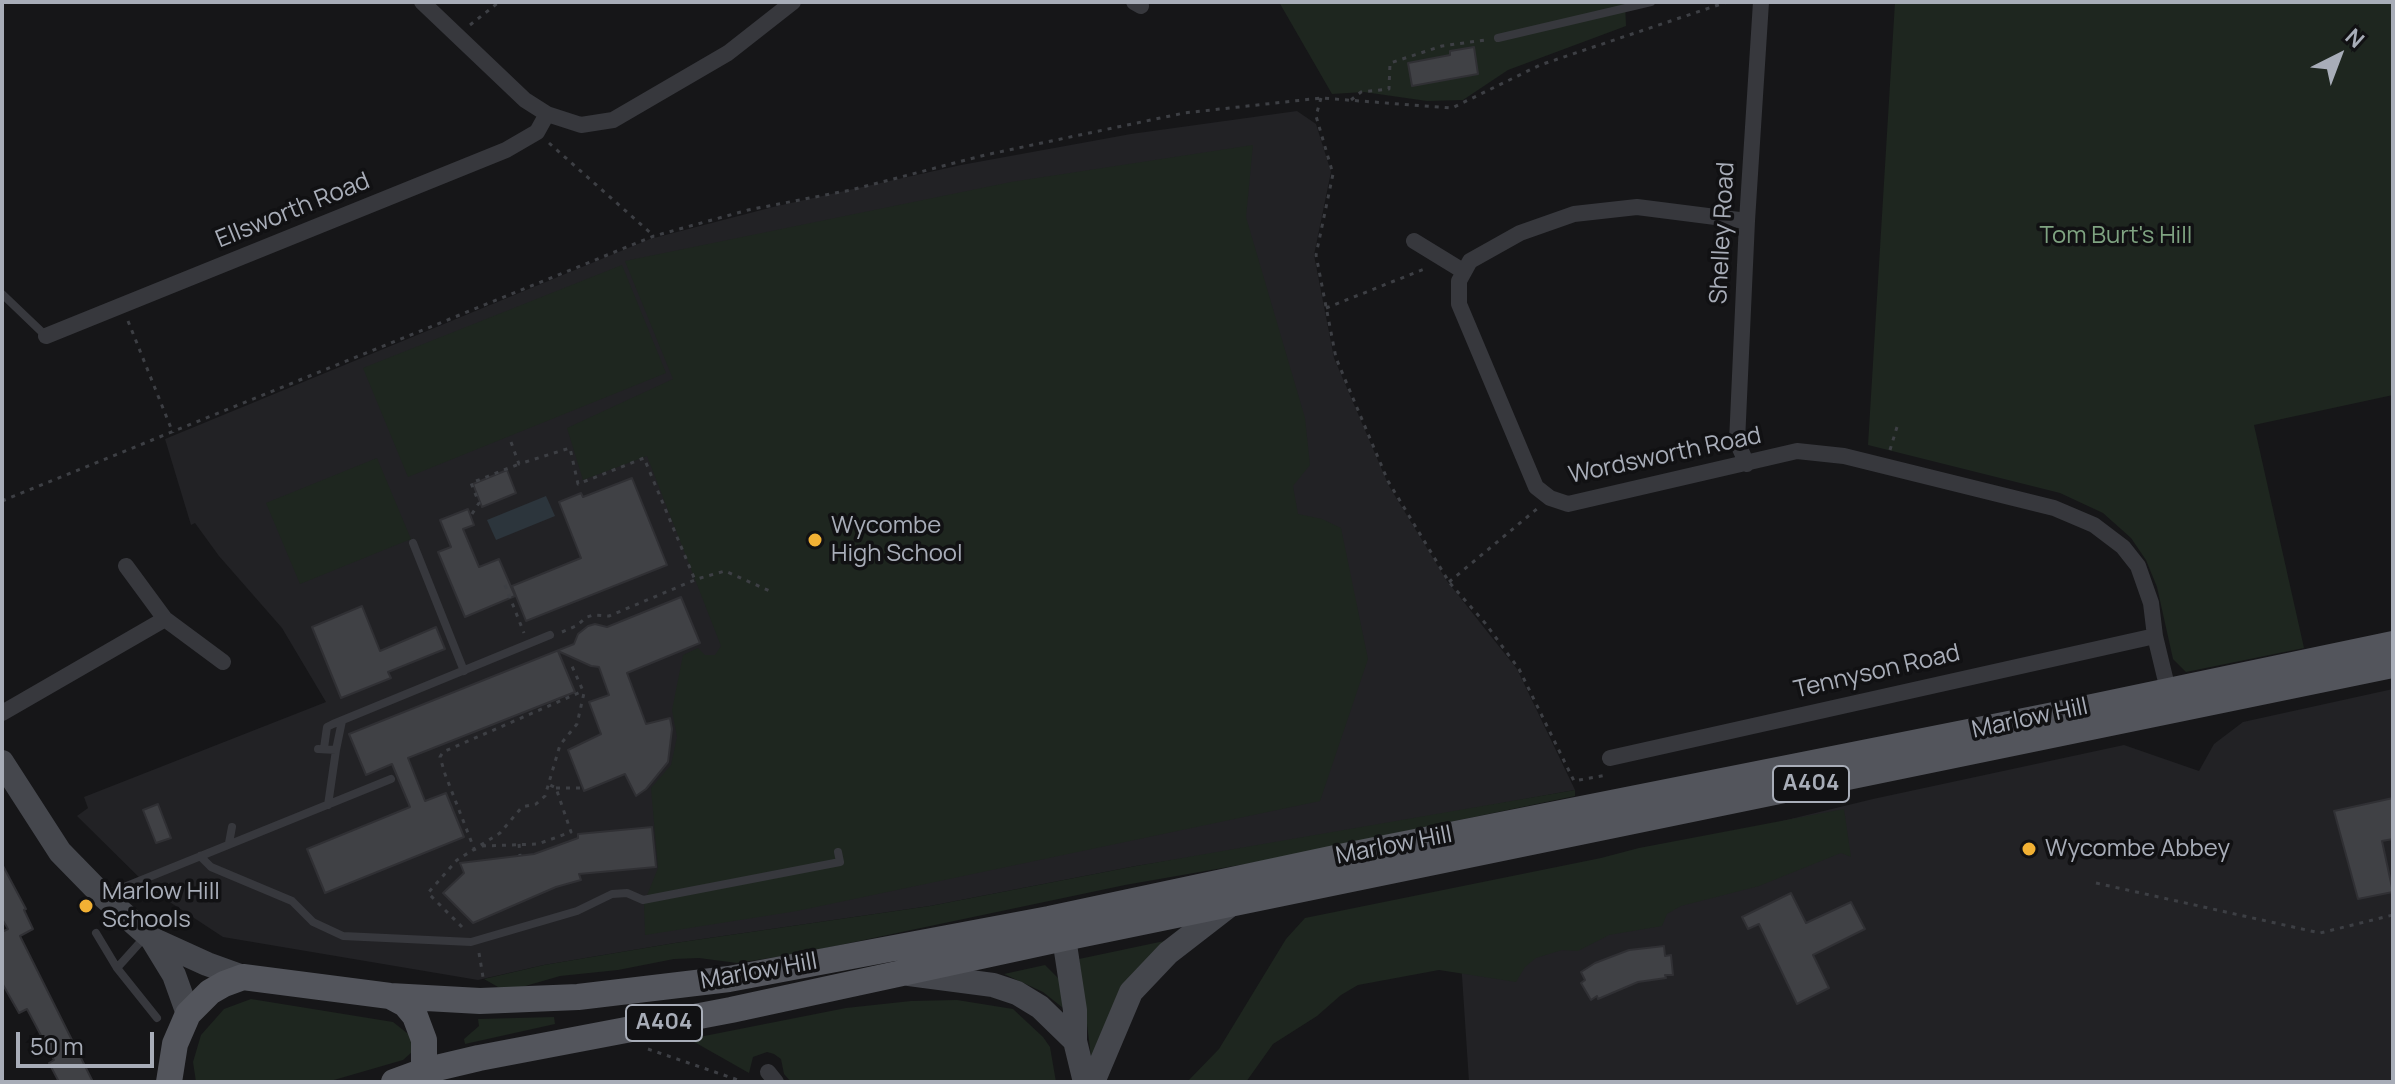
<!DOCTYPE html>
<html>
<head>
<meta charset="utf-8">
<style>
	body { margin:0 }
	#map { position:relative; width:2395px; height:1084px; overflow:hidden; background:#161618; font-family:Manrope,sans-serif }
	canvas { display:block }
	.frame { position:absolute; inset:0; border:4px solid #a8adb8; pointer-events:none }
	.north { position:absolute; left:2299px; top:16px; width:80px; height:80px; -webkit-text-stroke:6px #111113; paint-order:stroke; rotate:42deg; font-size:22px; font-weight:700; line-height:32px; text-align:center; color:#a8adb8 }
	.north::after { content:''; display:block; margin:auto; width:28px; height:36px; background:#a8adb8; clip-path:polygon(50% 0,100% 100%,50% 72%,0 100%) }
	.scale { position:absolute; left:16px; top:1032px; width:138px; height:36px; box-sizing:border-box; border:4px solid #a8adb8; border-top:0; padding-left:10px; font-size:24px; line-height:28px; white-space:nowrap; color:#a8adb8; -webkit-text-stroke:6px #111113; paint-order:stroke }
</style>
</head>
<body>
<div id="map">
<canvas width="2395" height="1084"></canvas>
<div class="frame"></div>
<div class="north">N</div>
<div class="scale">50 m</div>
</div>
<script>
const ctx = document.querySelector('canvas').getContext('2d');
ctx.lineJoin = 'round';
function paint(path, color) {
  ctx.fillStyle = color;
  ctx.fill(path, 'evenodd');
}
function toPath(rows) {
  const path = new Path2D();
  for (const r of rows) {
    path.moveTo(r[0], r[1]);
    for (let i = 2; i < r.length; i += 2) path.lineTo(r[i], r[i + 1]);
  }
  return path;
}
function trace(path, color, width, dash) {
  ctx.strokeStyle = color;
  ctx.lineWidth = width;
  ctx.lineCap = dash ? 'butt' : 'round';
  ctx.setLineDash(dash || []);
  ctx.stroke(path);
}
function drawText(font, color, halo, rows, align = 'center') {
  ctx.font = font + ' Manrope,sans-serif';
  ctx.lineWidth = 7;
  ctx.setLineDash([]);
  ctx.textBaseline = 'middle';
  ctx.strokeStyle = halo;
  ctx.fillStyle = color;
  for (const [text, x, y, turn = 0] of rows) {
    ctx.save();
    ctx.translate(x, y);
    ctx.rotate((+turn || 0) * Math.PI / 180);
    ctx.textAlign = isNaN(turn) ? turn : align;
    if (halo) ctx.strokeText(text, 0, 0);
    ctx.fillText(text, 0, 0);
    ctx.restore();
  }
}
const built = toPath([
	[1297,111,1316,124,1331,172,1314,255,1334,358,1389,486,1447,581,1517,669,1575,790,1300,840,1136,866,930,906,675,943,544,965,478,980,223,937,153,891,77,816,88,808,84,797,326,702,282,628,219,556,195,523,191,525,165,439,650,239,773,207,961,165,1131,134],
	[2393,689,2393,1082,1469,1082,1457,900,1873,799,2124,745,2199,771,2214,744,2243,722]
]);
const green = toPath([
	[1279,2,1625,2,1626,26,1508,70,1463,100,1427,101,1364,92,1332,94],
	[1895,2,2393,2,2393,395,2254,425,2304,648,2186,672,2173,659,2157,587,2146,560,2131,538,2103,513,2060,493,1868,445],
	[1253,145,1246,217,1305,418,1310,465,1293,486,1298,514,1322,519,1341,528,1368,659,1320,801,797,911,645,935,644,903,658,868,651,788,671,765,677,737,672,710,683,655,698,648,705,655,715,655,721,646,647,456,583,480,567,428,673,379,625,261,1011,182],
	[622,265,666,373,408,477,363,368],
	[377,458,411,539,300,584,266,503],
	[1575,790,1575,796,1257,862,1125,885,802,953,737,963,699,958,674,959,618,970,560,976,515,989,498,987,484,979,544,965,675,943,930,906,1136,866],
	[1844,809,1851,857,1841,853,1759,886,1681,906,1667,914,1662,926,1609,935,1578,951,1562,950,1536,958,1525,967,1516,982,1439,970,1358,985,1341,995,1317,1016,1273,1044,1246,1082,1187,1082,1219,1049,1286,939,1305,918,1601,858,1639,848],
	[1169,940,1092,1065,1079,959],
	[1045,965,1060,980,1063,1008,1043,992,1004,974],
	[251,999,393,1022,412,1037,412,1052,403,1060,327,1082,196,1082,193,1062,201,1035,224,1009],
	[957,1000,1013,1009,1043,1037,1050,1047,1056,1082,791,1082,784,1074,781,1059,774,1054,767,1052,753,1057,749,1073,689,1039,846,1008,911,1001],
	[554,1017,555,1024,465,1044,464,1039,479,1026,478,1019]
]);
const water = toPath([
	[546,496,555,516,496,540,487,520]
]);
const building = toPath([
	[1474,47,1478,74,1412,86,1408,63,1450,55,1450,51,1474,47],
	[507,470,516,493,482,507,473,484,507,470],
	[632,478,667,565,526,621,512,586,581,558,559,502,581,493,583,497,632,478],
	[468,509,474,525,463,529,479,567,499,559,515,596,465,617,438,552,451,547,440,520,468,509],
	[681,597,700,643,627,673,646,724,670,718,672,729,668,762,646,789,636,796,625,774,584,791,568,750,601,734,589,702,609,695,599,667,591,666,558,651,575,692,408,758,425,801,446,793,464,837,325,893,307,849,410,807,392,764,366,775,349,734,574,644,578,634,588,626,595,624,607,627,681,597],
	[362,606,380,651,436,627,445,649,388,672,391,678,341,698,312,627,362,606],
	[2393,798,2393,839,2382,841,2393,892,2358,899,2334,811,2393,798],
	[158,804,171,838,156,843,143,810,158,804],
	[652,827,656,867,579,874,581,880,556,887,473,923,443,893,464,873,460,863,534,854,578,838,578,834,652,827],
	[2,864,26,909,24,910,33,929,20,936,93,1082,59,1082,49,1063,54,1060,27,1009,19,1013,2,983,2,932,8,929,2,919,2,864],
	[1791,893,1806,923,1851,902,1865,929,1813,955,1829,988,1797,1004,1759,924,1748,929,1742,917,1791,893],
	[1664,946,1665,956,1671,955,1673,975,1665,975,1666,978,1638,982,1598,999,1597,996,1591,1000,1581,983,1585,980,1581,972,1595,963,1629,950,1664,946]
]);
const path = toPath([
	[470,25,499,2],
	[1321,98,1316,116,1333,174,1316,255,1336,358,1388,481,1449,582,1485,623,1519,669,1574,781,1607,775],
	[1351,100,1361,92,1389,89,1390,63,1442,46,1485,40],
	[549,143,654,236],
	[1326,308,1427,268],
	[128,321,173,433],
	[511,442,519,464,570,448,578,484,644,458,695,580],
	[1890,450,1897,427],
	[2,501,654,236,748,210,851,190,985,155,1184,113,1321,98,1452,108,1540,65,1727,2],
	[472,514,479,503,471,483,519,464],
	[1449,582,1538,508],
	[505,585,524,633],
	[562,632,576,626,587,617,593,615,609,616,697,579,725,571,772,592],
	[556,788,583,788],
	[519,844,520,855],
	[482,846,538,844,571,832,556,788,550,785],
	[475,851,445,774,440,757,443,752,583,691],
	[2096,883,2320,933,2393,915],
	[462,927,428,893,457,860,500,833,522,807,536,804,545,796,560,745,577,724,584,693,571,664],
	[479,953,483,977],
	[648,1049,744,1082]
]);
const lane = toPath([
	[1498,38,1651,2],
	[2,294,46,336],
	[413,543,464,671],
	[324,748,327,727,333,724,550,635],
	[318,749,336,750,328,805],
	[336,750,342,721],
	[229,843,232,827],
	[200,856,211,867,292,901,313,922,343,936,471,942,577,911,612,894,627,893,643,900,840,862,838,852],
	[107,894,391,779],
	[96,933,117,968,157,1018],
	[117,968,144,938]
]);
const street = toPath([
	[422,2,525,100,547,114,581,125,613,120,728,53,793,2],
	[1134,2,1141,6],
	[1747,221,1637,207,1574,214,1520,233,1470,261,1459,281,1459,304,1536,487,1550,498,1568,504,1797,451,1844,456,2054,508,2094,525,2123,547,2138,566,2151,603,2155,636,2168,690],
	[1414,241,1463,271],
	[46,336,506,150,537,132,547,114],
	[1747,464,1737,442,1747,221,1761,2],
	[126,566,165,619],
	[2,713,165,619,223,662],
	[1610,758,2155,636],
	[768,1072,776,1082]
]);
const secondary = toPath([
	[2,762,60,852,103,896,152,939,207,964,243,977],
	[1053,924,1064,938,1075,1010,1075,1041,1085,1082],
	[152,939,174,975,188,1014],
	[909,974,993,985,1017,993,1040,1007,1075,1041],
	[1093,1082,1131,992,1168,953,1230,905]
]);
const primary = toPath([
	[390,996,405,1004,415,1016,424,1040,424,1071],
	[169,1082,175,1044,188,1014,210,992,224,984,243,977,390,996,480,1001,578,997,729,979,1049,919,1340,857,2054,715,2393,644],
	[394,1082,424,1071,479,1058,731,1010,1064,938,2393,665]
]);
const markers = [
	[815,540,8,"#f2b134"],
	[2029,849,8,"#f2b134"],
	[86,906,8,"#f2b134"]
];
const shields = [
	[1811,784,76],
	[664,1023,76]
];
const shieldNames = [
	["A404",1811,784],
	["A404",664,1023]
];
const streetNames = [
	["Ellsworth Road",293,211,-22],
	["Shelley Road",1723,233,-87],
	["Wordsworth Road",1665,456,-12],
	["Tennyson Road",1877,672,-13],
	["Marlow Hill",2030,719,-12],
	["Marlow Hill",1394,846,-11],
	["Marlow Hill",759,972,-10]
];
const parkNames = [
	["Tom Burt's Hill",2116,236]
];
const poiNames = [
	["Wycombe",831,526],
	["High School",831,554],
	["Wycombe Abbey",2045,849],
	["Marlow Hill",102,892],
	["Schools",102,920]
];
paint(built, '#222225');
paint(green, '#1e261f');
paint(water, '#2c353c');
paint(building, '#404145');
trace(building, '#303034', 2);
trace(path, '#3d3f44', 3, [4, 6]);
trace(lane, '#37383d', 8);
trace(street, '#37383d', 16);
trace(secondary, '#45474d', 24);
trace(primary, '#53555c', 26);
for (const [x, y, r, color] of markers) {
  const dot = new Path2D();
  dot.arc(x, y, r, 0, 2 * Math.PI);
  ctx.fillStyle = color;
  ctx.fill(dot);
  trace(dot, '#111113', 3);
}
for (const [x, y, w] of shields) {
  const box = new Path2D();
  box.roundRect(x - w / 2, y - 18, w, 36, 6);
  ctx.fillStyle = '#111113';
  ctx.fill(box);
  trace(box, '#a8adb8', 2);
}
drawText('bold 22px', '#a8adb8', null, shieldNames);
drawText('24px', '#a8adb8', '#111113', streetNames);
drawText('24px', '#7fa381', '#111113', parkNames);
drawText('24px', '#a8adb8', '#111113', poiNames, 'left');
</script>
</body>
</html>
